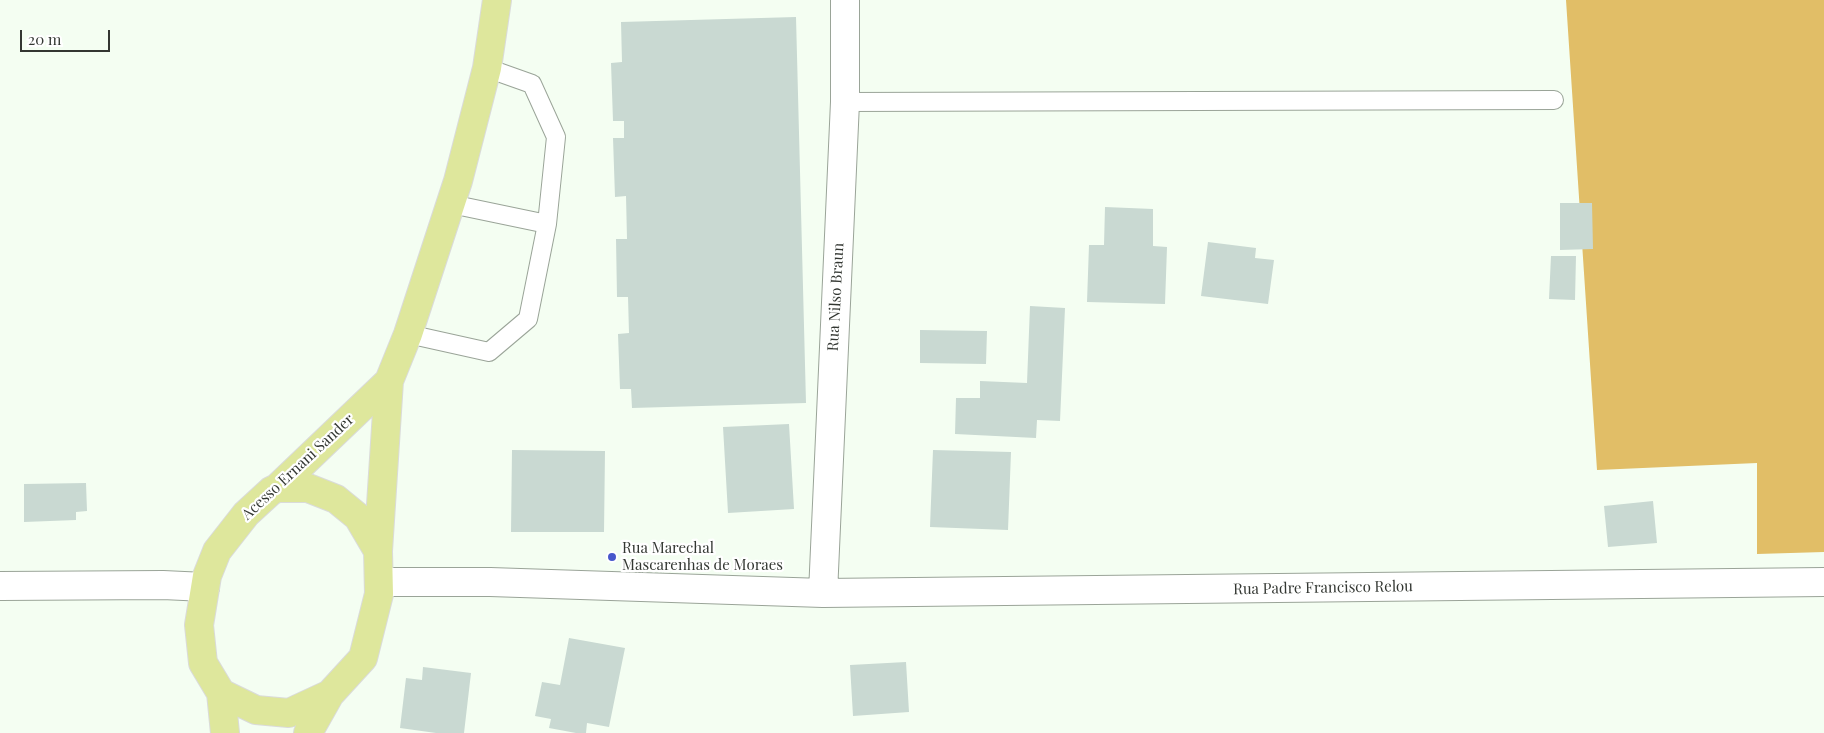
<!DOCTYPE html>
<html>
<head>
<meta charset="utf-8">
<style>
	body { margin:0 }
	#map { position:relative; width:1824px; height:733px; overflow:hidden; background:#f4fef2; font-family:"Playfair Display",serif }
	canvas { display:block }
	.scale { position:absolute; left:20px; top:30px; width:90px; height:22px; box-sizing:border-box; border:2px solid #333732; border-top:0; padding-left:6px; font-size:15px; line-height:18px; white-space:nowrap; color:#333732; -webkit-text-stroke:4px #fff; paint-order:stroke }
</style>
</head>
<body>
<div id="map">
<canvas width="1824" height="733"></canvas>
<div class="scale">20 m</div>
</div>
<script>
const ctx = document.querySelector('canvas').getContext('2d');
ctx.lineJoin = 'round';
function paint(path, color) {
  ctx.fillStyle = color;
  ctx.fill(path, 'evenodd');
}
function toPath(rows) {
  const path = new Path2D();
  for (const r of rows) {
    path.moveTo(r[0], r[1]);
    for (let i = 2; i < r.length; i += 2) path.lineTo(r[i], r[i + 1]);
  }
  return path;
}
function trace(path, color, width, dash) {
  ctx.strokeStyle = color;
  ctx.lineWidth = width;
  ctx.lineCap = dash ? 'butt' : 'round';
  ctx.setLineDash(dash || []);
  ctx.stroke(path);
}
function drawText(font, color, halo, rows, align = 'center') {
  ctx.font = font + ' "Playfair Display",serif';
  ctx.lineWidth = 4.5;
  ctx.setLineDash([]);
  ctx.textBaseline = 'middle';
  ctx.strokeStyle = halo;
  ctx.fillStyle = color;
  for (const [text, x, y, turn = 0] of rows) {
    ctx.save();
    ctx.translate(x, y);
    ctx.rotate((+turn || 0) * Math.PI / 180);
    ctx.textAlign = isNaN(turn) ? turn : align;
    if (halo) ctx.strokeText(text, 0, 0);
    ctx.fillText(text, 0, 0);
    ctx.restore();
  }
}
const forest = toPath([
	[1566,0,1824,0,1824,552,1757,554,1757,463,1597,470]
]);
const building = toPath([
	[796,17,806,403,632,408,631,389,620,389,618,334,629,333,628,297,617,297,616,239,627,239,626,196,615,197,613,138,624,138,624,121,613,121,611,63,622,62,621,22],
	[1560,203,1592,203,1593,249,1560,250],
	[1105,207,1153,209,1153,246,1167,247,1165,304,1087,302,1089,245,1104,245],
	[1208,242,1256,248,1255,258,1274,260,1268,304,1201,296],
	[1551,256,1576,256,1575,300,1549,299],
	[1030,306,1065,308,1060,421,1037,420,1036,438,955,434,956,398,980,398,980,381,1027,383],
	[920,330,987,331,986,364,920,363],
	[789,424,794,509,728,513,723,427],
	[512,450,605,451,604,532,511,532],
	[933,450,1011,452,1008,530,930,527],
	[86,483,87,511,76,512,76,520,24,522,24,484],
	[1653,501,1657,543,1608,547,1604,506],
	[569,638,625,648,609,727,587,723,586,733,576,733,549,728,551,719,535,716,542,682,560,685],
	[906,662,909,712,853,716,850,665],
	[423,667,471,673,464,733,436,733,400,728,406,678,422,680]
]);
const service = toPath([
	[845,102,1554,100],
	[451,204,547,224],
	[408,334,489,352,528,319,547,224,556,137,532,84,487,68]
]);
const tertiary = toPath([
	[379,582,490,582,823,593,1824,582],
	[0,586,163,585,205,587],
	[823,593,845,102,845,0]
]);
const trunk = toPath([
	[277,488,308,488,336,499,358,517,378,551],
	[221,693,256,710,289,713,330,694],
	[225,733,221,693,203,663,199,625,207,576,217,551,246,514,271,491,277,488,389,381],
	[308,733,330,694,363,658,379,594,378,551,389,381,408,334,458,181,487,68,497,0]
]);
const markers = [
	[612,557,5,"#4757cb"]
];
const streetNames = [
	["Rua Nilso Braun",836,297,-87],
	["Acesso Ernani Sander",298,467,-43],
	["Rua Padre Francisco Relou",1323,588,-1]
];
const poiNames = [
	["Rua Marechal",622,548],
	["Mascarenhas de Moraes",622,565]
];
paint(forest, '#e1be67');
paint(building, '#c9d9d2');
trace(service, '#9aa498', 20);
trace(tertiary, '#9aa498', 30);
trace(trunk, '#dadbda', 30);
trace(service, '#fff', 18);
trace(tertiary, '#fff', 28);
trace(trunk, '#dee79c', 28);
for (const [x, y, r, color] of markers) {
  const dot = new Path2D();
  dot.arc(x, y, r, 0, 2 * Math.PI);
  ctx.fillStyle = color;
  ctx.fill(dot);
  trace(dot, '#fff', 2);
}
drawText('15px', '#333732', '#fff', streetNames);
drawText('15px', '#333732', '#fff', poiNames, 'left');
</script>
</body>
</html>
